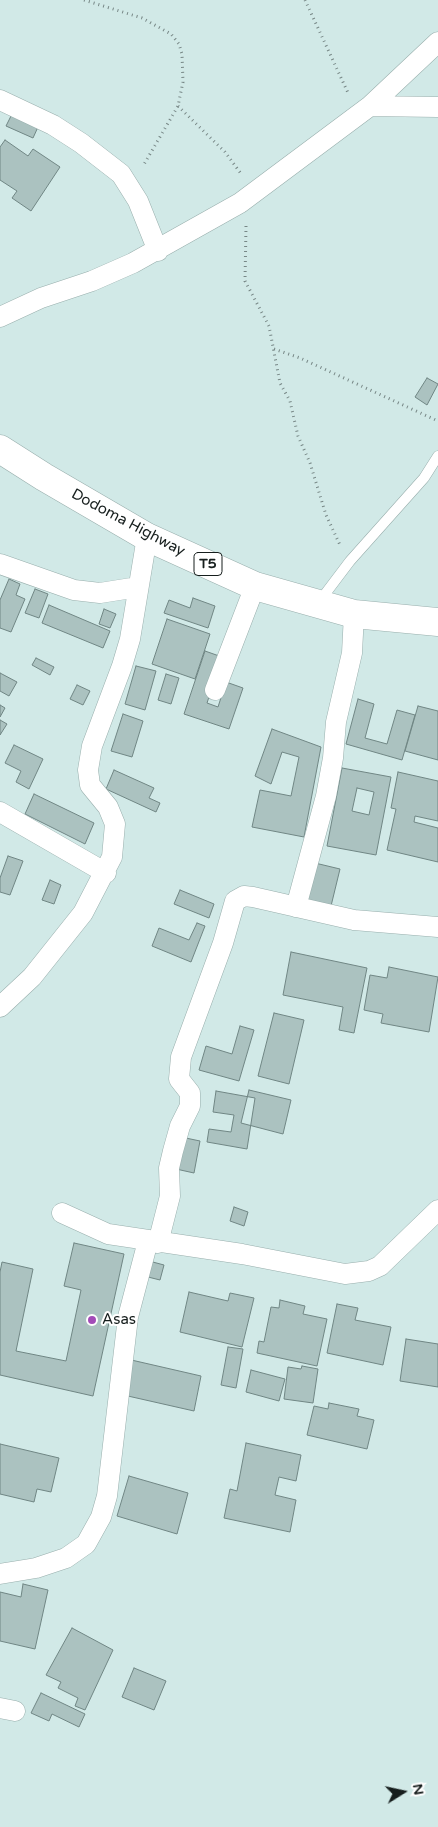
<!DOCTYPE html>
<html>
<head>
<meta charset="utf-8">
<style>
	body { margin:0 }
	#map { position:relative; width:438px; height:1827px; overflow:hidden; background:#d1e9e7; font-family:"Varela Round",sans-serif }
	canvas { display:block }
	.north { position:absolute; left:378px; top:1767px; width:50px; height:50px; -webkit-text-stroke:4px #fff; paint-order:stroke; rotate:80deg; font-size:14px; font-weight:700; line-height:20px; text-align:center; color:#161e1d }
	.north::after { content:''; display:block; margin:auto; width:18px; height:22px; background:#161e1d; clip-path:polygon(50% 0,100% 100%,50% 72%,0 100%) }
</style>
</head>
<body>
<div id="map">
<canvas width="438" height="1827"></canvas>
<div class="north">N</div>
</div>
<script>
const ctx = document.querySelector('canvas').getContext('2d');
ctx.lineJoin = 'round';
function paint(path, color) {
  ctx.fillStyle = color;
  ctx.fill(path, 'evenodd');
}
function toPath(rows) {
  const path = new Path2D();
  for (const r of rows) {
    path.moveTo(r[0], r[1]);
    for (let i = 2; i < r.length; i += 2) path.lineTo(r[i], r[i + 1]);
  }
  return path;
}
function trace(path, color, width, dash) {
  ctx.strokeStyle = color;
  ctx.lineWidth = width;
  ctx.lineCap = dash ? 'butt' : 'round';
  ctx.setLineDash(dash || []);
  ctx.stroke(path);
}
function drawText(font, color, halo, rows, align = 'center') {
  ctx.font = font + ' "Varela Round",sans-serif';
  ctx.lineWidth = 4;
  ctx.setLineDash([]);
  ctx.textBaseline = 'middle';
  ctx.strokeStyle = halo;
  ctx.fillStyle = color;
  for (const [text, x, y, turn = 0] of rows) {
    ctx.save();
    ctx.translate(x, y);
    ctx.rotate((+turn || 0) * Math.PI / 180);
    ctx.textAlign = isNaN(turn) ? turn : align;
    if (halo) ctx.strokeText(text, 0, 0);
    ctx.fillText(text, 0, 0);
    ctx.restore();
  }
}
const building = toPath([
	[12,114,38,127,33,138,6,126,12,114],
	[5,140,28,156,33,149,60,167,31,211,12,198,17,191,0,180,0,147,5,140],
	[427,378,438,384,427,405,415,397,427,378],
	[9,579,20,584,16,595,25,599,11,632,0,628,0,600,9,579],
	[35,589,48,594,39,618,25,613,35,589],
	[193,598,215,606,208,628,164,613,169,600,190,608,193,598],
	[49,605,110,631,103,648,42,623,49,605],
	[104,609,116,614,110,628,99,624,104,609],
	[167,619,210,634,195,679,152,664,167,619],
	[205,651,222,657,207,703,218,707,226,682,243,688,229,729,184,714,205,651],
	[36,658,54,667,50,675,32,665,36,658],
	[136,666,156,671,145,710,125,704,136,666],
	[0,673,17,682,9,696,0,691,0,673],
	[166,674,179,678,171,704,158,700,166,674],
	[77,685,90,691,83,705,70,699,77,685],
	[358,699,374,704,365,738,387,744,397,710,415,715,402,760,346,744,358,699],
	[0,705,5,708,0,717,0,705],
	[418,706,438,711,438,760,405,751,418,706],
	[123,714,143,721,132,757,111,751,123,714],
	[0,720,7,724,0,735,0,720],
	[272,729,321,747,304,837,252,827,260,790,291,796,299,757,282,752,271,784,255,776,272,729],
	[14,745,43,759,29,789,16,782,21,771,5,763,14,745],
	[342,768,391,777,376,855,327,846,342,768],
	[357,788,374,792,369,815,352,811,357,788],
	[114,770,154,788,149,798,160,803,156,812,106,789,114,770],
	[398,772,438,781,438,821,415,816,414,822,438,828,438,862,387,850,396,809,391,808,398,772],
	[34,794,94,823,85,844,25,814,34,794],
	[8,856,23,861,10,895,0,892,0,878,8,856],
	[315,863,340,869,331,906,307,900,315,863],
	[50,880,61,885,54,904,42,900,50,880],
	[180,890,214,904,209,918,174,904,180,890],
	[197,923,205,926,191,962,152,946,159,928,189,940,197,923],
	[291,952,367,968,354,1033,339,1030,343,1007,283,995,291,952],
	[389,967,438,977,429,1032,381,1023,383,1014,364,1010,370,975,387,978,389,967],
	[274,1013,304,1020,289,1084,258,1076,274,1013],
	[240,1026,254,1030,239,1081,199,1070,206,1046,232,1054,240,1026],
	[249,1090,291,1100,283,1134,241,1123,249,1090],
	[216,1091,255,1098,247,1149,207,1142,209,1129,231,1132,234,1115,213,1112,216,1091],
	[181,1137,200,1141,194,1173,176,1169,181,1137],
	[234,1207,248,1212,244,1226,230,1221,234,1207],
	[74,1243,124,1254,93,1396,0,1375,0,1272,2,1262,33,1269,16,1351,66,1361,81,1290,64,1286,74,1243],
	[149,1261,164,1265,160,1280,144,1276,149,1261],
	[189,1292,228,1301,230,1293,254,1298,242,1347,180,1332,189,1292],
	[280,1300,305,1306,303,1314,327,1319,317,1366,257,1353,259,1341,264,1342,271,1307,279,1308,280,1300],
	[337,1304,358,1308,355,1320,391,1327,383,1365,327,1353,337,1304],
	[406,1339,438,1344,438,1387,400,1381,406,1339],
	[228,1347,243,1349,236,1388,221,1385,228,1347],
	[127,1359,201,1376,194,1411,119,1394,127,1359],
	[302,1366,318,1369,313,1403,284,1399,288,1367,301,1369,302,1366],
	[251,1370,285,1379,279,1401,246,1392,251,1370],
	[329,1403,359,1409,357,1416,374,1420,367,1449,307,1435,314,1406,328,1409,329,1403],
	[246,1443,301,1455,296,1481,279,1477,275,1495,296,1500,290,1532,224,1518,230,1489,237,1491,246,1443],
	[0,1444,59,1458,51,1492,37,1489,34,1502,0,1494,0,1444],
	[129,1476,188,1493,177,1534,117,1516,129,1476],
	[23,1584,48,1590,35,1649,0,1641,0,1592,21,1597,23,1584],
	[72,1628,113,1650,85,1710,75,1706,78,1698,58,1688,61,1682,46,1675,72,1628],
	[134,1668,166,1681,154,1710,122,1697,134,1668],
	[41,1693,85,1714,79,1727,52,1714,49,1721,31,1713,41,1693]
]);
const path = toPath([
	[84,0,142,18,171,34,179,44,182,54,183,82,178,106,143,166],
	[305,0,349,95],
	[178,106,225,152,242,175],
	[246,226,245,281,269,326,280,383,290,401,298,436,310,463,326,515,340,545],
	[274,349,300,358,438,421]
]);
const service = toPath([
	[319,602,350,561,424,478,438,456]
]);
const minor = toPath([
	[0,100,53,125,81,143,121,174,138,201,158,251],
	[370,106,438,107],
	[0,317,41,298,92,281,133,263,240,203,370,106,438,42],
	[0,564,74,590,100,593,138,587],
	[215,690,255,586],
	[0,812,106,873],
	[296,907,326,796,333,758,336,722,352,653,354,614],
	[0,1007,32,977,83,913,112,857,115,824,108,807,90,785,88,770,92,746,122,666,130,639,147,537],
	[62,1213,108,1234,242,1254,345,1274,369,1271,380,1266,438,1210],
	[158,1243,170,1196,169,1168,173,1151,180,1126,190,1106,190,1093,179,1079,181,1057,223,943,235,901,244,896,253,897,354,920,438,927],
	[0,1574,36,1568,66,1558,86,1544,101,1517,107,1496,128,1317,148,1241],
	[0,1708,15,1711]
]);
const trunk = toPath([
	[0,449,44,477,147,537,255,586,354,614,438,622]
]);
const markers = [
	[92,1320,5,"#a34cb8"]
];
const shields = [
	[208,564,28]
];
const shieldNames = [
	["T5",208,564]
];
const streetNames = [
	["Dodoma Highway",128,523,28]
];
const poiNames = [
	["Asas",102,1320]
];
paint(building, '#abc2c0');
trace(building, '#708684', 1);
trace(service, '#98aeac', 11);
trace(minor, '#98aeac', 21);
trace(trunk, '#98aeac', 29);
trace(path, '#778786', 3, [1, 4]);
trace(service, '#fff', 10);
trace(minor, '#fff', 20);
trace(trunk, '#fff', 28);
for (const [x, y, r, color] of markers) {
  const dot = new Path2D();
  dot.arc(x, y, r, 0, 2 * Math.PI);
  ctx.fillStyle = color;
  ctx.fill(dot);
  trace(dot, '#fff', 2);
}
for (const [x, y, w] of shields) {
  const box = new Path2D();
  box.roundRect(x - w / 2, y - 11.5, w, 23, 4);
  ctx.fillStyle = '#fff';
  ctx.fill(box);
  trace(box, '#161e1d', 1);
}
drawText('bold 14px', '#161e1d', null, shieldNames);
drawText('15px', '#161e1d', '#fff', streetNames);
drawText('15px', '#161e1d', '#fff', poiNames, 'left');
</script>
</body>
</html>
